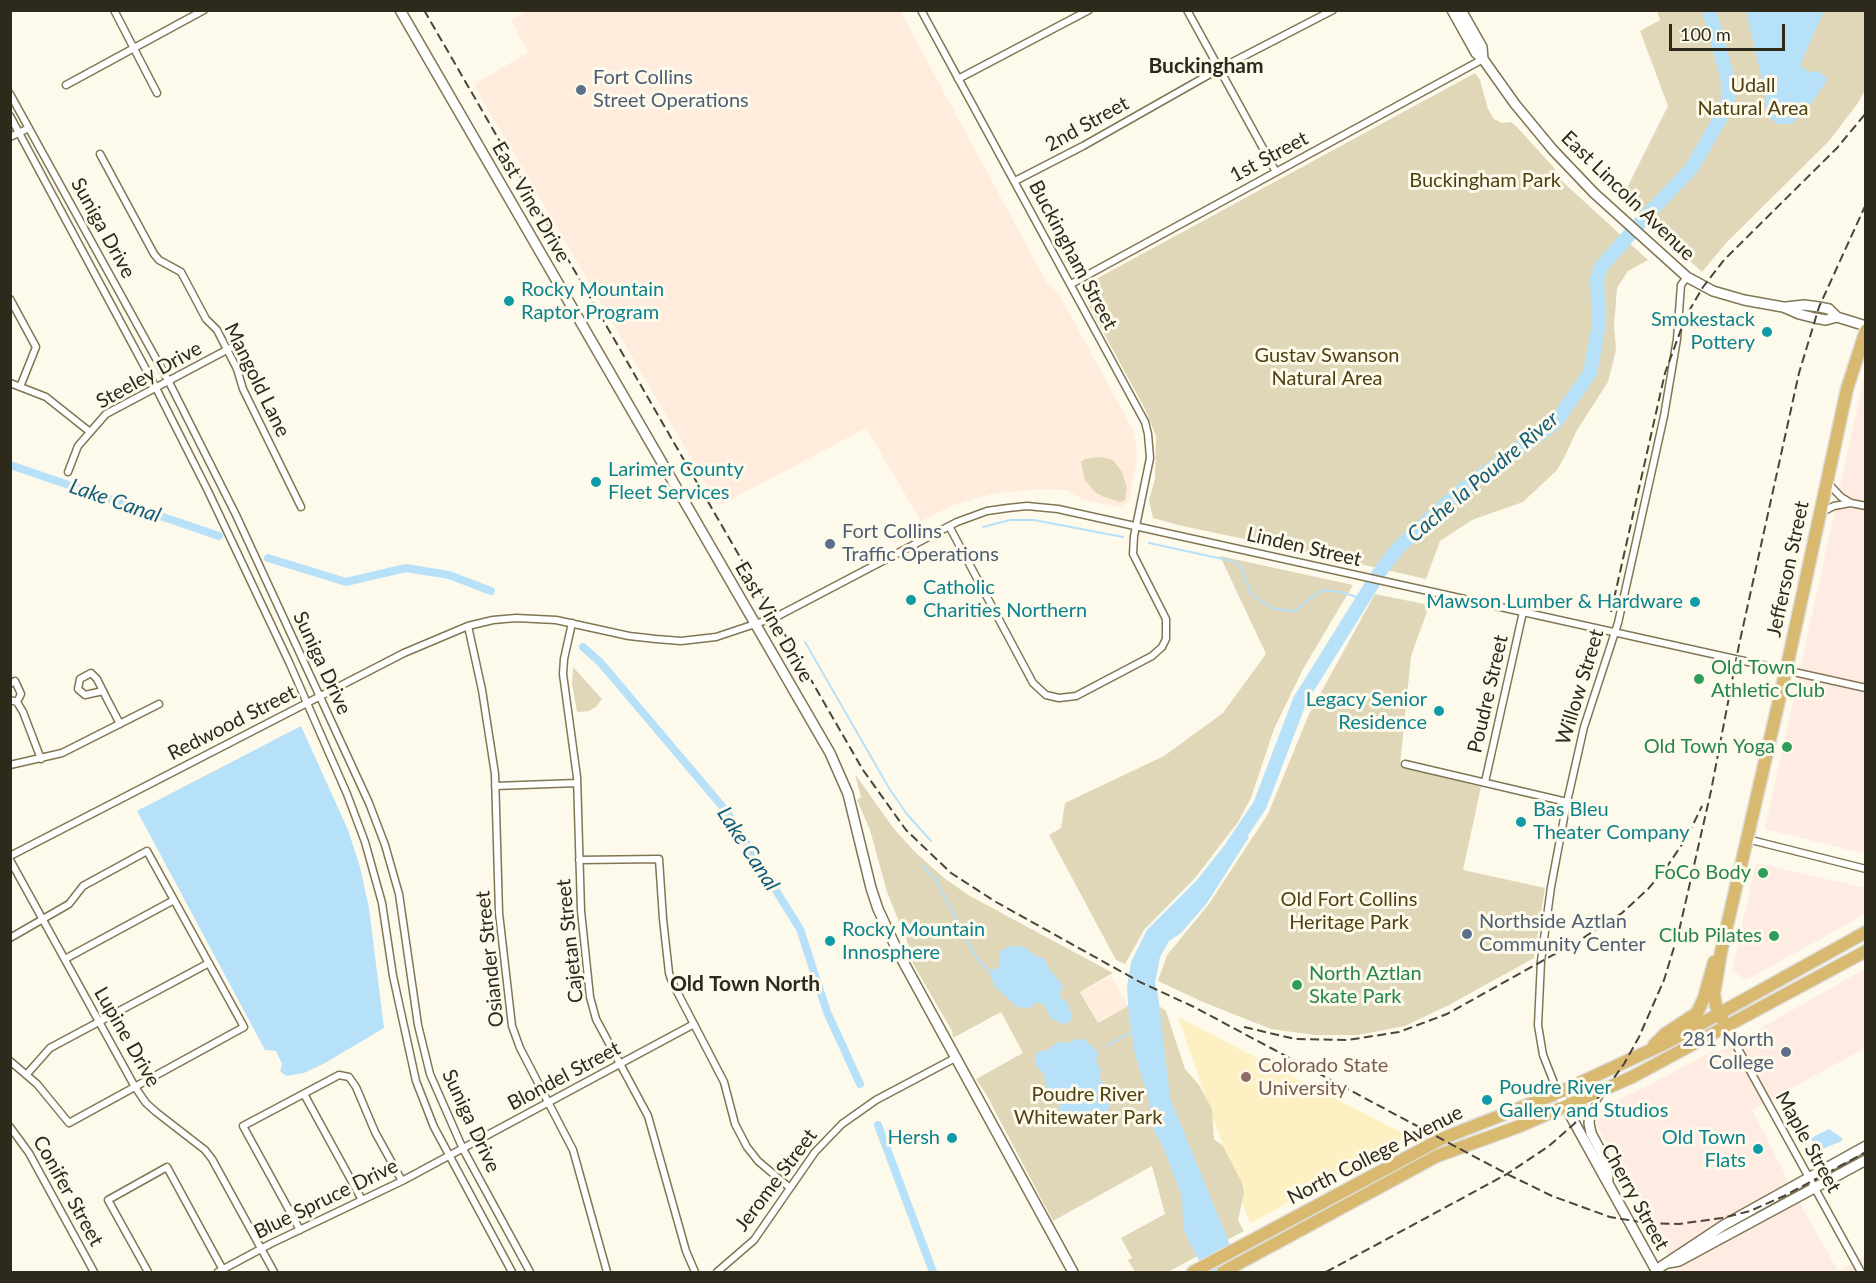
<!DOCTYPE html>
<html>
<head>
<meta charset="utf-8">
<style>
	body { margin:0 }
	#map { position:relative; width:1876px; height:1283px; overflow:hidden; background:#fefaeb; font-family:Lato,sans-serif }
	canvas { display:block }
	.frame { position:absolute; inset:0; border:12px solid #2d291b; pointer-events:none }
	.scale { position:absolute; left:1669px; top:24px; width:116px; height:27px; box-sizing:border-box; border:3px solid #2d291b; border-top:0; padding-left:8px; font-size:18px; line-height:21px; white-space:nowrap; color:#2d291b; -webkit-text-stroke:4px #fefaeb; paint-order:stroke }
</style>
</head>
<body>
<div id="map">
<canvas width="1876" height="1283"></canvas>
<div class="frame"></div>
<div class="scale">100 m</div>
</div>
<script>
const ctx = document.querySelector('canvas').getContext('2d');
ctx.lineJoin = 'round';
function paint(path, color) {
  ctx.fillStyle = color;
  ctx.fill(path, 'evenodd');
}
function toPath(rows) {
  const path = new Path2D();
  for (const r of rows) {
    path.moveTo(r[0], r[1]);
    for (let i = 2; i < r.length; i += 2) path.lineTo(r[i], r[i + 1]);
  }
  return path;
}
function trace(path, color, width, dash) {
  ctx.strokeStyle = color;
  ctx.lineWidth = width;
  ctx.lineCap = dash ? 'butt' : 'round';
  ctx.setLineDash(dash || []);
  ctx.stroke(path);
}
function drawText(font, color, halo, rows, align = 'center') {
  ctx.font = font + ' Lato,sans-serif';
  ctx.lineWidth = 6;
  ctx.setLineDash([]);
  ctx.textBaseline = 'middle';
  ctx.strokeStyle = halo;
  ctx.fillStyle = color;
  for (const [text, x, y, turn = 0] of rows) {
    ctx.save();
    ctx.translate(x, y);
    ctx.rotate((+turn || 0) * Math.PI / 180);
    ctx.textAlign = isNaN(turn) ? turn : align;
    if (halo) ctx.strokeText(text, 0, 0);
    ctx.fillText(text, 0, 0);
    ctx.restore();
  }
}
const commercial = toPath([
	[1865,373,1865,854,1765,829],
	[1756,863,1865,888,1865,914,1746,980,1732,970],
	[1865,969,1865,1048,1752,1110,1785,1174,1784,1175,1838,1271,1865,1256,1865,1272,1677,1272,1598,1127,1597,1122,1603,1109,1613,1102,1647,1086,1713,1051,1718,1052]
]);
const industrial = toPath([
	[528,11,900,11,1047,283,1059,294,1132,428,1136,442,1137,460,1129,502,1119,507,1082,499,1067,490,1036,489,992,494,970,500,951,506,921,521,866,428,719,506,474,85,528,52,511,20],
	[1111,976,1128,1006,1098,1023,1081,992]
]);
const built = toPath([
	[1178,1017,1408,1136,1250,1224]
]);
const green = toPath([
	[1657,11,1865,11,1865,90,1858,103,1829,141,1727,242,1702,272,1622,198,1668,106,1640,31,1660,20],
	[1475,73,1480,80,1488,109,1494,119,1502,123,1511,122,1516,126,1555,169,1563,182,1648,260,1628,271,1617,288,1614,326,1616,350,1608,382,1577,430,1565,456,1557,470,1523,502,1472,520,1440,541,1426,579,1329,557,1178,525,1153,518,1149,500,1155,479,1156,436,1145,409,1088,304,1084,292,1085,285],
	[1100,457,1113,460,1122,472,1127,488,1125,500,1120,502,1104,497,1095,492,1085,480,1081,462,1085,459],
	[1220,556,1353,585,1303,669,1274,729,1251,798,1238,822,1195,878,1144,930,1125,964,1116,960,1049,835,1061,828,1065,803,1164,756,1223,713,1266,654],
	[1375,594,1424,604,1428,609,1411,656,1400,765,1481,787,1463,870,1545,888,1534,958,1449,1005,1405,1026,1358,1035,1314,1035,1271,1029,1203,1002,1158,981,1167,955,1209,904,1268,814,1309,714],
	[573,667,602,699,596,707,589,711,577,712,572,683],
	[855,774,894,829,916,853,944,878,970,896,1113,973,1080,992,1098,1023,1139,1000,1152,1001,1166,1011,1185,1069,1199,1085,1212,1109,1214,1139,1223,1146,1242,1183,1244,1193,1238,1220,1244,1231,1168,1272,1135,1272,1128,1260,1132,1258,1121,1238,1165,1214,1152,1166,1053,1221,986,1094,976,1079,1023,1053,1001,1012,953,1038,952,1031,911,960,912,954,887,892,870,830,857,800,861,797]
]);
const water = toPath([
	[1746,11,1824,11,1800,65,1808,72,1817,71,1828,79,1805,112,1791,124,1777,124,1767,115,1764,88],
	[301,726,348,830,360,867,369,908,384,1028,325,1063,304,1073,286,1076,280,1071,282,1064,276,1051,265,1050,137,811],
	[1238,828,1249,837,1207,903,1181,933,1169,941,1160,957,1155,983,1158,995,1170,1098,1241,1272,1205,1272,1189,1242,1183,1227,1182,1197,1163,1147,1155,1133,1148,1097,1135,1054,1129,1018,1127,987,1131,962,1147,930,1197,880],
	[1010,946,1025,947,1035,956,1044,958,1049,969,1063,985,1060,994,1061,998,1067,1002,1073,1017,1068,1023,1063,1024,1050,1018,1045,1006,1039,1002,1028,1008,1017,1007,994,986,989,971,999,967,1000,951],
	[1075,1039,1085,1040,1098,1052,1096,1062,1101,1070,1099,1076,1105,1087,1106,1101,1110,1106,1107,1111,1075,1123,1066,1121,1059,1109,1060,1102,1054,1098,1045,1084,1044,1074,1036,1066,1035,1058,1037,1052,1047,1050,1058,1042,1068,1043],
	[1829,1129,1842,1138,1842,1141,1820,1150,1816,1149,1811,1138]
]);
const stream = toPath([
	[983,527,1010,520,1034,520,1123,537],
	[1149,543,1232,561,1241,566,1251,594,1274,609,1295,611,1321,590,1341,592,1363,599],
	[805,642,889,788,906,813,931,841],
	[922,865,936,880,976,957,989,971],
	[1107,1046,1133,1031]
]);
const canal = toPath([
	[10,465,219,536],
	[268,558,346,582,406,568,449,575,491,591],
	[583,647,600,662,727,812,800,929,827,1012,860,1084],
	[878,1125,933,1272]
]);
const river = toPath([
	[1233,845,1260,805,1300,700,1381,570,1399,547,1459,492,1555,423,1590,373,1599,324,1597,279,1601,267,1646,216,1691,169,1724,112,1729,95,1727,76,1709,10]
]);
const street = toPath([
	[114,10,157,93],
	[921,10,1145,422,1148,434,1150,458,1134,536,1133,554,1166,619,1166,639,1162,647,1152,656,1076,696,1059,698,1046,695,1033,683,949,526],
	[1187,10,1276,172],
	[958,79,1089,10],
	[66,85,204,10],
	[10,94,170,384,236,515,369,803,385,845,399,894,418,1025,430,1074,463,1149,530,1272],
	[10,116,156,388,208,491,289,662,347,794,365,842,382,903,393,976,416,1081,434,1127,512,1272],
	[10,137,29,128],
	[100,154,154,254,159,260,181,272,206,319,217,330,237,369,243,389,301,507],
	[1015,181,1083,146,1219,69,1333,10],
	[1071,284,1483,59],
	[10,299,36,347,20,387],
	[10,383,46,397,90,432],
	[68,472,78,446,106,414,236,345],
	[1827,482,1841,497,1851,503,1866,506],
	[1820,513,1834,506,1850,503],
	[572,623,564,659,563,674,577,777,581,911,590,997,596,1019,648,1116,686,1251,695,1272],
	[468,626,482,690,495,774,499,913,512,1026,520,1048,573,1150,607,1272],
	[10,684,15,681,21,694,17,702],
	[103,691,85,695,78,689,80,679,91,673,97,679,107,699,120,724],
	[10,700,17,702,23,712,41,759],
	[1405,764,1567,802],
	[10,765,62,753,159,704],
	[1485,782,1523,612],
	[495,786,577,783],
	[1747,839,1866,869],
	[10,856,404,653,468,626,493,620,516,618,556,620,629,636,656,639,681,641,716,637,776,617,957,522,987,511,1008,508,1027,506,1058,509,1866,688],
	[10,860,135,1087,146,1103,156,1112,205,1150,212,1159,274,1272],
	[579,860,659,859,663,919,669,973,672,982,724,1082,735,1124,747,1147,758,1161,790,1188],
	[10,938,69,904,83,886,147,851,244,1027,69,1123,37,1084,10,1061],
	[65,959,174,900],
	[1726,1027,1861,1272],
	[27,1074,50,1048,209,963],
	[1558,1093,1543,1055,1538,1025,1541,961,1551,887,1567,802,1584,727,1618,623,1664,416,1677,339,1681,285,1687,277],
	[304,1094,362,1200],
	[10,1127,29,1153,94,1272],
	[300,1230,243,1126,339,1075,349,1077,356,1087,375,1132,402,1181],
	[148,1272,108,1200,167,1167,223,1270],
	[218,1272,270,1244,402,1181,694,1024],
	[717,1272,754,1240,815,1152,842,1124,876,1100,957,1057]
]);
const secondary = toPath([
	[400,10,830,753,848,794,871,888,878,909,899,954,1073,1272],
	[1452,10,1476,53,1483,59,1515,104,1553,150,1594,193,1687,277,1713,291,1744,300,1783,307,1799,314,1815,318,1826,320,1837,317,1866,326],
	[1461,10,1482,47,1483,59],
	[1786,307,1804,305,1819,307,1829,309,1837,317],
	[1600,1092,1591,1106,1589,1123,1591,1133,1606,1161,1608,1181],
	[1558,1093,1657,1272],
	[1668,1263,1679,1261,1866,1160],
	[1656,1270,1724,1225,1866,1146]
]);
const highway = toPath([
	[1723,1021,1716,1006,1714,994,1721,952,1789,657,1847,389,1866,330],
	[1654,1045,1665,1034,1697,1013,1704,998,1714,962],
	[1193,1272,1441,1139,1558,1093,1668,1042,1866,932],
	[1223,1272,1437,1156,1520,1126,1632,1077,1866,951]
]);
const rail = toPath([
	[424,10,863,770,906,830,951,873,996,902,1140,982,1194,1007,1507,1174,1552,1196,1610,1217,1647,1223,1679,1224,1722,1218,1750,1211,1784,1196,1866,1152],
	[1611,612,1665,373,1686,316,1703,287,1724,260,1837,148,1866,113],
	[1244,1027,1295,1039,1348,1040,1399,1032,1447,1014,1580,940,1622,913,1648,889,1666,868,1687,837,1702,806],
	[1326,1272,1507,1174,1549,1146,1574,1124,1605,1090,1624,1064,1639,1037,1664,980,1679,931,1711,791,1739,645,1799,373,1819,307,1866,204]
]);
const markers = [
	[581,90,6,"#5c6f8a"],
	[509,301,6,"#0f9aa8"],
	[1767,332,6,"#0f9aa8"],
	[596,482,6,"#0f9aa8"],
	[830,544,6,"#5c6f8a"],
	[911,600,6,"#0f9aa8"],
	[1695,602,6,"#0f9aa8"],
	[1699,679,6,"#2e9e5b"],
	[1439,711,6,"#0f9aa8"],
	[1787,747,6,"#2e9e5b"],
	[1521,822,6,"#0f9aa8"],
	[1763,873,6,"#2e9e5b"],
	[1467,934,6,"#5c6f8a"],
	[1774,936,6,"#2e9e5b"],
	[830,941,6,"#0f9aa8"],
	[1297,985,6,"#2e9e5b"],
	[1786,1052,6,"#5c6f8a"],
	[1246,1077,6,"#8d6e63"],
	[1487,1100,6,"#0f9aa8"],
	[952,1138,6,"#0f9aa8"],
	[1758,1149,6,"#0f9aa8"]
];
const serviceNames = [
	["Fort Collins",593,78],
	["Street Operations",593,101],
	["Fort Collins",842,532],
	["Traffic Operations",842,555],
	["Northside Aztlan",1479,922],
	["Community Center",1479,945],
	["281 North",1774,1040,"right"],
	["College",1774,1063,"right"]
];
const parkNames = [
	["Udall",1753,86],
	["Natural Area",1753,109],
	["Buckingham Park",1485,181],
	["Gustav Swanson",1327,356],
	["Natural Area",1327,379],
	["Old Fort Collins",1349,900],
	["Heritage Park",1349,923],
	["Poudre River",1088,1095],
	["Whitewater Park",1088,1118]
];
const streetNames = [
	["2nd Street",1087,124,-29],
	["1st Street",1269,157,-28],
	["East Lincoln Avenue",1628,196,44],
	["East Vine Drive",531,202,60],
	["Suniga Drive",103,228,61],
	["Buckingham Street",1073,255,62],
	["Steeley Drive",149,375,-29],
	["Mangold Lane",257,380,64],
	["Linden Street",1304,547,13],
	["Jefferson Street",1788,569,-78],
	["East Vine Drive",774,622,60],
	["Suniga Drive",322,663,65],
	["Willow Street",1580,687,-73],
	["Poudre Street",1488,694,-77],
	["Redwood Street",232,723,-27],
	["Cajetan Street",570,941,-96],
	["Osiander Street",490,959,-96],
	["Lupine Drive",127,1037,60],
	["Blondel Street",564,1076,-28],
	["Suniga Drive",471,1121,65],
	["Maple Street",1808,1142,61],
	["North College Avenue",1375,1155,-27],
	["Jerome Street",776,1180,-53],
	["Conifer Street",68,1191,61],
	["Cherry Street",1635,1197,61],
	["Blue Spruce Drive",326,1199,-26]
];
const cultureNames = [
	["Rocky Mountain",521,290],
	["Raptor Program",521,313],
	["Smokestack",1755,320,"right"],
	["Pottery",1755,343,"right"],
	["Larimer County",608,470],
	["Fleet Services",608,493],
	["Catholic",923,588],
	["Charities Northern",923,611],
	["Mawson Lumber & Hardware",1683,602,"right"],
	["Legacy Senior",1427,700,"right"],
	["Residence",1427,723,"right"],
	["Bas Bleu",1533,810],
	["Theater Company",1533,833],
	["Rocky Mountain",842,930],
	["Innosphere",842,953],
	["Poudre River",1499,1088],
	["Gallery and Studios",1499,1111],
	["Hersh",940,1138,"right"],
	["Old Town",1746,1138,"right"],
	["Flats",1746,1161,"right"]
];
const leisureNames = [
	["Old Town",1711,668,"left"],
	["Athletic Club",1711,691,"left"],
	["Old Town Yoga",1775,747],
	["FoCo Body",1751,873],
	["Club Pilates",1762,936],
	["North Aztlan",1309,974,"left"],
	["Skate Park",1309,997,"left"]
];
const educationNames = [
	["Colorado State",1258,1066],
	["University",1258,1089]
];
const neighbourhoodNames = [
	["Buckingham",1206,66],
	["Old Town North",745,984]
];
const waterNames = [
	["Cache la Poudre River",1483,477,-40],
	["Lake Canal",115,501,19],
	["Lake Canal",748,849,57]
];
paint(commercial, '#feebe2');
paint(industrial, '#ffecdc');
paint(built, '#fdf0c3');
paint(green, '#e0d7b8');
paint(water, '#b7e1f8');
trace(stream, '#b7e1f8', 2);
trace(canal, '#b7e1f8', 8);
trace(river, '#b7e1f8', 14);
trace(street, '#807654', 9);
trace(secondary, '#807654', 12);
trace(highway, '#dddddb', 15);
trace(street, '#fff', 6);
trace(secondary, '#fff', 9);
trace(highway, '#d9b86f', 12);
trace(rail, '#494537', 2, [9, 4.5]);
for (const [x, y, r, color] of markers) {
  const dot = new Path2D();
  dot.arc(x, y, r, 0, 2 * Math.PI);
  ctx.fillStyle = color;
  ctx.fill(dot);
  trace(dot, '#fefaeb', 2);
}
drawText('20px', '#4e5e75', '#fefaeb', serviceNames, 'left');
drawText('20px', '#4f4111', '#fefaeb', parkNames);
drawText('20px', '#2d291b', '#fefaeb', streetNames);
drawText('20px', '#0d838f', '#fefaeb', cultureNames, 'left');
drawText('20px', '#27864d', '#fefaeb', leisureNames, 'right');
drawText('20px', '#785e54', '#fefaeb', educationNames, 'left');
drawText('bold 21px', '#2d291b', '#fefaeb', neighbourhoodNames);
drawText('italic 21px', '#125d7b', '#fefaeb', waterNames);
</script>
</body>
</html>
